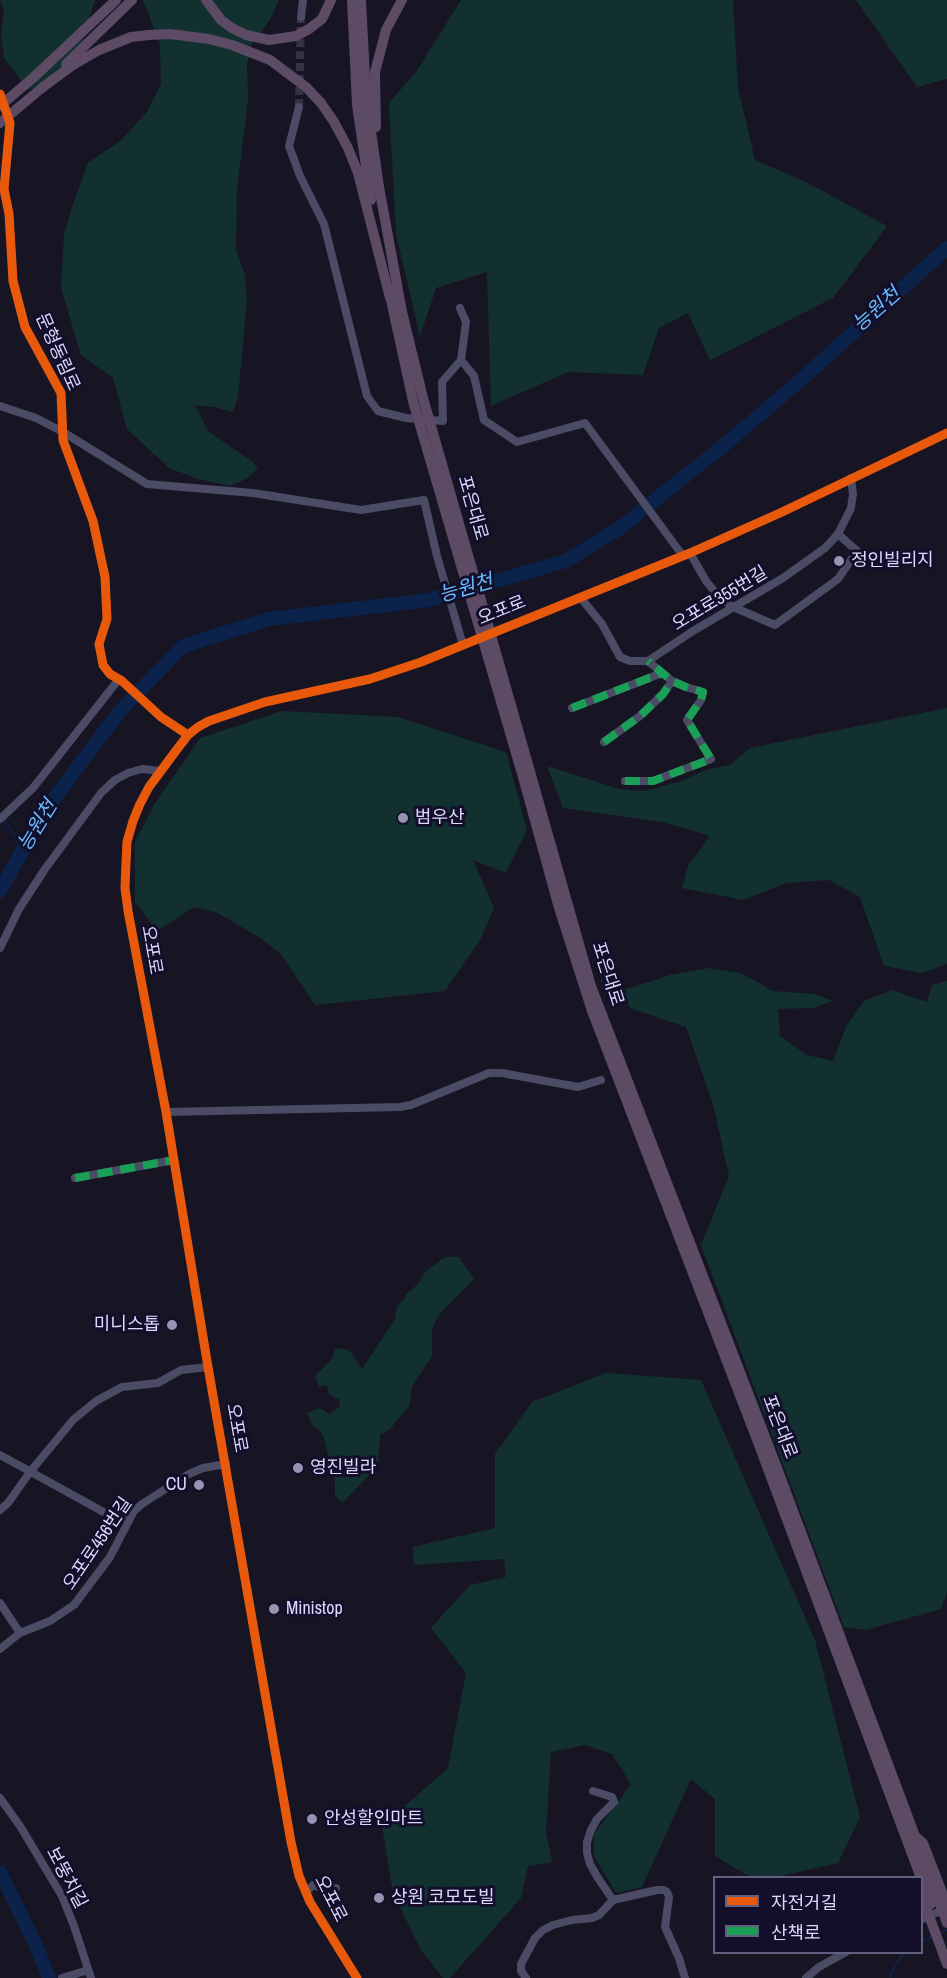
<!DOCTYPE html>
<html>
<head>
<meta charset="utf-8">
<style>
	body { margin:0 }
	#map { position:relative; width:947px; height:1978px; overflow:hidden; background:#171524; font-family:"Archivo Narrow","Noto Sans KR",sans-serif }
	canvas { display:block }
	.legend { position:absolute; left:713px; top:1876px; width:210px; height:78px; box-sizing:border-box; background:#130f2a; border:2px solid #635f7f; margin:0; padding:8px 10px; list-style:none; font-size:18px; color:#dcd8ff }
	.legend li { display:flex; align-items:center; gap:12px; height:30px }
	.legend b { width:30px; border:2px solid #635f7f }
</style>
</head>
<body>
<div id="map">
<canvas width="947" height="1978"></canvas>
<ul class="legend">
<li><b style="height:8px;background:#e8590c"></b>자전거길</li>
<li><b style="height:8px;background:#1a9f57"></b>산책로</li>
</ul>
</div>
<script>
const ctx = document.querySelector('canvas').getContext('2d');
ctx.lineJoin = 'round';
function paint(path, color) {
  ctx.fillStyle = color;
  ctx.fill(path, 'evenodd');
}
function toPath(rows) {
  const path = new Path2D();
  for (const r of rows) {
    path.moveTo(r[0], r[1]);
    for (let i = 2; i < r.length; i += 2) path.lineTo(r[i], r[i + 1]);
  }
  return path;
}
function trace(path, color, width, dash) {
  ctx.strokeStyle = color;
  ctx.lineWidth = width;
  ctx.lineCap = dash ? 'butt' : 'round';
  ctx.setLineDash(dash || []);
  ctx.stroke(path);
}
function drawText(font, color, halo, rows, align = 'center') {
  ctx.font = font + ' "Archivo Narrow","Noto Sans KR",sans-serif';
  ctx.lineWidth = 6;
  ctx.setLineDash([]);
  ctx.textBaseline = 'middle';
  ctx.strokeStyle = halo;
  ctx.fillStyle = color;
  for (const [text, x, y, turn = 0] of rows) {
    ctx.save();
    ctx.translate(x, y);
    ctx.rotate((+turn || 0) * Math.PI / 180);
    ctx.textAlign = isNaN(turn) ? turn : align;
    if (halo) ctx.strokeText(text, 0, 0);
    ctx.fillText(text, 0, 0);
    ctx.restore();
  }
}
const green = toPath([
	[0,0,95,0,82,41,73,59,45,83,28,90,4,58,1,35,4,10],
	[143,0,279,0,270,20,251,44,247,66,248,99,237,189,236,250,245,275,247,301,238,396,233,412,214,407,195,405,208,431,253,462,258,469,246,479,230,486,198,479,169,468,127,429,113,378,81,355,61,288,64,235,73,204,88,163,120,141,147,112,161,84,160,44],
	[461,0,733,0,738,88,755,160,804,181,887,226,833,298,710,360,688,313,659,328,643,375,568,372,491,406,487,272,436,288,420,336,396,234,389,103,416,72],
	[856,0,947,0,947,79,917,87],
	[947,708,947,964,922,973,884,966,860,897,829,880,787,883,743,900,682,888,688,866,710,836,662,822,563,808,547,766,619,789,645,791,681,781,708,769,730,765,750,748],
	[282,711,398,717,506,752,527,830,506,873,473,860,494,908,481,938,445,991,315,1005,280,953,262,939,216,912,194,907,157,931,135,902,135,842,154,805,200,738],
	[709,968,741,973,773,991,814,994,833,1001,813,1008,778,1009,780,1036,807,1055,833,1061,846,1027,864,1001,892,990,927,1002,932,985,947,981,947,1592,941,1609,866,1630,844,1627,701,1245,729,1176,713,1104,686,1027,630,1008,624,990,670,975],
	[445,1257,459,1257,474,1279,438,1316,432,1330,432,1356,412,1387,409,1406,390,1429,380,1435,378,1466,342,1503,335,1495,335,1474,330,1464,325,1441,321,1432,312,1425,307,1413,320,1408,329,1414,339,1407,340,1400,329,1395,327,1385,319,1387,315,1376,332,1359,335,1348,349,1350,362,1369,395,1319,397,1306,403,1301,406,1294,417,1285,426,1271],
	[606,1373,701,1380,815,1640,860,1817,838,1863,776,1877,750,1877,715,1856,715,1799,691,1779,642,1887,616,1893,594,1856,594,1834,631,1784,612,1754,585,1745,551,1752,546,1832,552,1862,528,1866,521,1898,450,1978,443,1978,421,1950,393,1893,382,1826,448,1768,466,1673,431,1628,470,1585,506,1577,504,1559,414,1565,413,1547,495,1528,495,1454,532,1402]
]);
const stream = toPath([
	[3,819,23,847],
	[939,1934,947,1930],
	[922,1941,933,1936],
	[890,1978,895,1965,905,1952]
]);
const river = toPath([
	[0,891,44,812,120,711,183,646,269,619,429,600,566,561,620,528,723,446,803,378,947,248],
	[0,1872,36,1945,49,1978]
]);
const minorTunnel = toPath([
	[299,107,301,17]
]);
const minor = toPath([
	[301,17,303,0],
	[0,94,10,123,4,189,9,214,13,281,25,327,61,393,63,440,93,521,105,577,107,619,99,644,103,665,110,674,122,681,161,717,188,735],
	[299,107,289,146,300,176,324,224,367,396,378,411,406,418,443,421,442,382,461,360,466,322,460,308],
	[461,360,474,376,484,420,517,442,585,423,683,556],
	[0,406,36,418,63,432,147,484,253,493,361,510,424,500,437,556,463,645],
	[690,553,706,581,719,597,733,607,775,625,838,579,857,551,838,534],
	[580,597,602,624,620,657,630,661,648,661,693,631,783,578,825,548,838,534,851,508,853,494,851,478],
	[572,708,662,673],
	[604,742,640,716,663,694,672,681],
	[625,781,653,781,711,759,687,720,701,700,703,692,686,687,672,681,648,661],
	[0,819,33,788,119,679],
	[0,948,19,909,45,869,101,793,115,780,128,773,142,769,161,771],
	[166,1112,400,1107,411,1105,489,1073,502,1073,578,1087,601,1080],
	[75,1178,174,1160],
	[0,1455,109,1515,130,1519],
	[0,1510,8,1503,30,1472,73,1420,96,1401,122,1387,158,1383,181,1370,208,1367],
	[0,1603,20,1633],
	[0,1649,20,1633,50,1621,74,1605,110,1557,134,1511,142,1504,189,1474,203,1468,226,1464],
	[593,1791,612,1797,614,1802,597,1819,591,1830,587,1842,587,1853,590,1864,598,1878,613,1900],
	[0,1798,20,1826,62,1896,74,1926,91,1978],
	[306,1892,313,1885,324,1889,336,1888],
	[922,1919,945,1909],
	[62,1978,88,1970],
	[357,1978,310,1902,299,1876,291,1842,208,1367,166,1112,128,911,125,888,126,863,127,842,133,821,140,804,149,787,175,752,188,735,198,727,209,721,265,702,370,679,421,662,690,553,780,513,947,433],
	[526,1978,521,1971,521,1964,535,1938,543,1930,553,1925,572,1920,592,1918,599,1915,613,1900,657,1890,664,1890,667,1892,669,1897,665,1927,679,1958,685,1978],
	[806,1978,819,1967,846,1952]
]);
const highway = toPath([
	[206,0,221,20,232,28,246,35,269,40,296,36,309,29,322,19,331,0],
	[352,0,357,105,371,200],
	[361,0,366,97,379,187,402,312,423,398],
	[66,64,132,0],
	[34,77,116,0],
	[43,87,73,65,99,50,131,37,149,35,170,34,209,39,232,45,270,60,306,87,321,103,334,122,348,148,358,173,390,298],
	[376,127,375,72,386,30,402,0],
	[389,291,413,401],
	[531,775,591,986,774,1460,915,1836,923,1843,947,1905],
	[523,777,559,908,592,1011,759,1445,921,1878]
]);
const highwayBridge = toPath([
	[0,106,34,77],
	[0,123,43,87],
	[423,398,531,775],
	[413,401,523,777],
	[915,1836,947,1923],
	[922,1879,931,1904],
	[922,1897,947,1964]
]);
const quiet = toPath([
	[572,708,662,673],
	[604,742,640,716,663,694,672,681],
	[625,781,653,781,711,759,687,720,701,700,703,692,686,687,672,681,648,661],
	[75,1178,174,1160]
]);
const cycleway = toPath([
	[0,94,10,123,4,189,9,214,13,281,25,327,61,393,63,440,93,521,105,577,107,619,99,644,103,665,110,674,122,681,161,717,188,735],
	[357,1978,310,1902,299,1876,291,1842,208,1367,166,1112,128,911,125,888,126,863,127,842,133,821,140,804,149,787,175,752,188,735,198,727,209,721,265,702,370,679,421,662,690,553,780,513,947,433]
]);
const markers = [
	[839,561,6,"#9794b2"],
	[403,818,6,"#9794b2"],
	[172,1325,6,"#9794b2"],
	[298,1468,6,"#9794b2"],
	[199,1485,6,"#9794b2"],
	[274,1609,6,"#9794b2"],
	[312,1819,6,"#9794b2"],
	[379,1898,6,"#9794b2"]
];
const streetNames = [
	["문형동림로",57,352,66],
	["포은대로",472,508,74],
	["오포로355번길",720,599,-31],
	["오포로",502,611,-22],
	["오포로",151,950,80],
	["포은대로",607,974,72],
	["포은대로",779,1427,69],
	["오포로",236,1428,80],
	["오포로456번길",98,1544,-56],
	["보뚱치길",66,1878,62],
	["오포로",330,1899,63]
];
const poiNames = [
	["정인빌리지",851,561],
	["범우산",415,818],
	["미니스톱",160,1325,"right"],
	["영진빌라",310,1468],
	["CU",187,1485,"right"],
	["Ministop",286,1609],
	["안성할인마트",324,1819],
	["상원 코모도빌",391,1898]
];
const waterNames = [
	["능원천",877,310,-41],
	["능원천",466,589,-16],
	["능원천",38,826,-58]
];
paint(green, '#133030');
trace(stream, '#0b234a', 2);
trace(river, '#0b234a', 14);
trace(minorTunnel, '#353245', 8, [8, 4]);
trace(minor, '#4b4b65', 8);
trace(highway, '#5d4a64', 10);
trace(highwayBridge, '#5d4a64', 10);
trace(quiet, '#1a9f57', 8, [15, 8]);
trace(cycleway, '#e8590c', 9);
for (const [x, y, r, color] of markers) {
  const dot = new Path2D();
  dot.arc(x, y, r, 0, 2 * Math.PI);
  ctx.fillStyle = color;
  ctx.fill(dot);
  trace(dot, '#130f2a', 2);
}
drawText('18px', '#dcd8ff', '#130f2a', streetNames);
drawText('18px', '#dcd8ff', '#130f2a', poiNames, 'left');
drawText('italic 20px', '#6bf', '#130f2a', waterNames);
</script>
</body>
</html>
